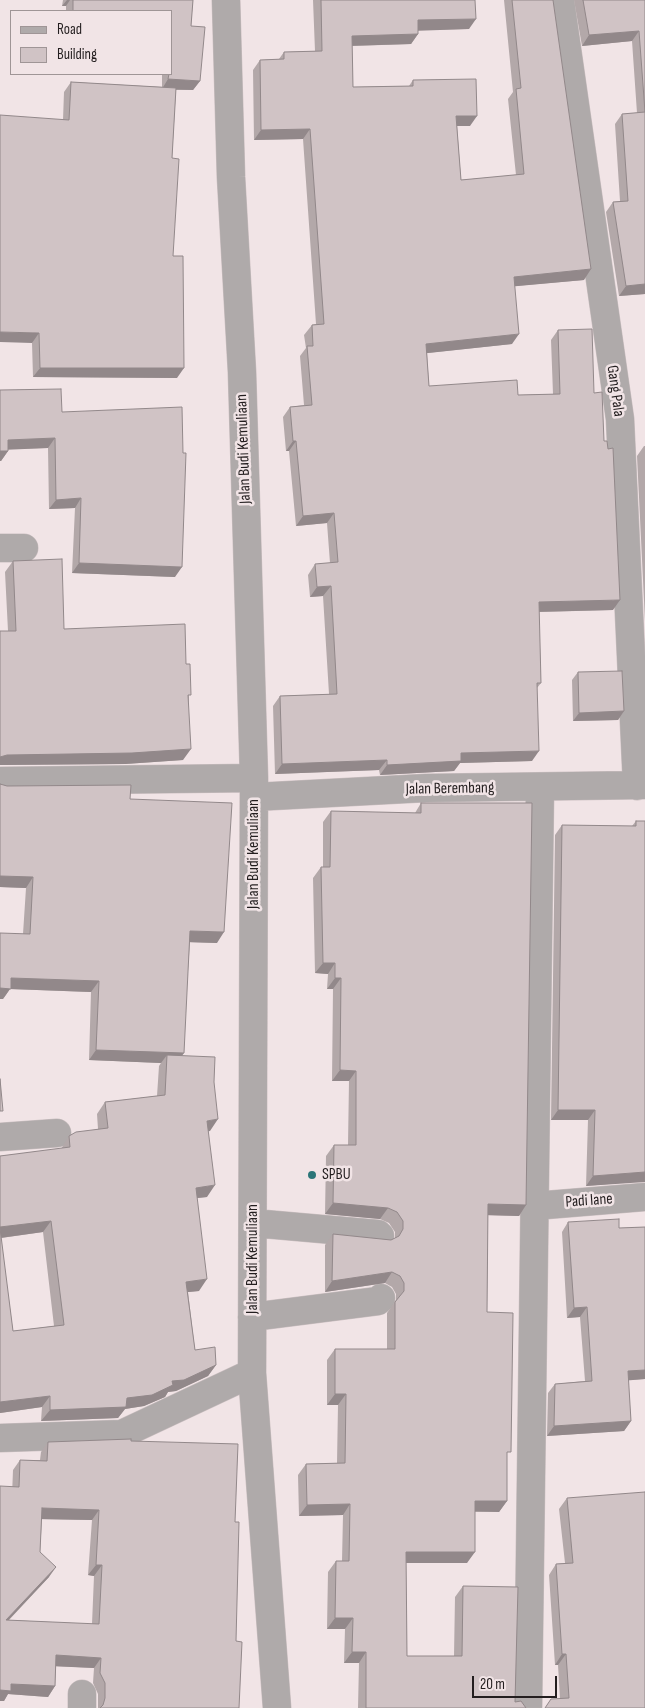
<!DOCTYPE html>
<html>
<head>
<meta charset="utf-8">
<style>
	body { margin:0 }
	#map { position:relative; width:645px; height:1708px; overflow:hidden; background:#f1e4e6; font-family:"Sofia Sans Condensed",sans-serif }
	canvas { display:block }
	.legend { position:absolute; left:10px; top:10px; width:162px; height:65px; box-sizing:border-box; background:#f1e4e6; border:1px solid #9f9596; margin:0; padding:6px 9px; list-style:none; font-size:15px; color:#231e1f }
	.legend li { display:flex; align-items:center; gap:10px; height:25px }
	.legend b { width:25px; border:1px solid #9f9596 }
	.scale { position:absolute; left:472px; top:1676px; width:85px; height:22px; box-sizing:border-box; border:2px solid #231e1f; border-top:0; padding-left:6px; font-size:15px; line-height:18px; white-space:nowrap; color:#231e1f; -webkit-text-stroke:4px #f1e4e6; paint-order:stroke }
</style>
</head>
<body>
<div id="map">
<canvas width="645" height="1708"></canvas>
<ul class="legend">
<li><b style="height:6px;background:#afaaaa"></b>Road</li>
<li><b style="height:14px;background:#d0c3c5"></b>Building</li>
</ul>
<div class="scale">20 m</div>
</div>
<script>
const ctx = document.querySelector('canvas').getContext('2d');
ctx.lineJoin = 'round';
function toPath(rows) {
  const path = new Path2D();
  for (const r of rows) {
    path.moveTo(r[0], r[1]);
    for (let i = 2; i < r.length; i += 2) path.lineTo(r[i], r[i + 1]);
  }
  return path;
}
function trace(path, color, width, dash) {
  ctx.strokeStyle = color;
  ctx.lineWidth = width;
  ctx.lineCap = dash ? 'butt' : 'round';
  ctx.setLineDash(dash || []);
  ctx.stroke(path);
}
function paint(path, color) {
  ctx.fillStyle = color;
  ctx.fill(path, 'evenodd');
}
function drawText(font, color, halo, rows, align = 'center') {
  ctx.font = font + ' "Sofia Sans Condensed",sans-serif';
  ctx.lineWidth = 5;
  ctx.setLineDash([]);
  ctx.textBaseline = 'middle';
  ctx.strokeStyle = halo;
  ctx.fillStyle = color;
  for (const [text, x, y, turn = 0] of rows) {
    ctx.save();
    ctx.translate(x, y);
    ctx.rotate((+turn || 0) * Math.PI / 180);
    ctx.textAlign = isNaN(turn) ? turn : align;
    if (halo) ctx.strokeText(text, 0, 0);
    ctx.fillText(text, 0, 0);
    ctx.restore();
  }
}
const minor = toPath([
	[226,0,231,177,242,372,254,778,252,1373,277,1708],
	[560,0,620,419,637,786],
	[0,548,24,548],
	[0,781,254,778],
	[254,797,426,788,645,785],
	[0,1137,57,1133],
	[534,1206,645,1197],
	[253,1223,378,1234,380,1236],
	[252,1317,378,1301,381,1298],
	[0,1438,122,1434,252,1373],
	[82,1694,82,1708],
	[528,1708,540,788]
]);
const wall = toPath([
	[63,0,193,0,191,26,200,81,193,90,176,90,172,158,173,256,177,378,33,377,32,343,63,120,64,92,71,82,162,87,162,74,171,74,171,11,66,11,66,6,62,6],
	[313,0,475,0,469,29,418,30,418,34,411,44,352,46,353,87,409,86,413,80,470,126,457,126,461,180,516,175,508,99,513,92,504,0,553,0,584,280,515,286,512,344,427,353,429,386,518,395,553,394,551,340,558,330,594,393,604,441,613,610,539,612,541,683,537,688,532,761,460,763,454,771,380,775,379,770,275,774,273,706,280,696,329,694,323,596,310,597,308,575,315,564,330,563,327,523,296,526,289,451,286,451,283,417,290,407,304,405,300,356,306,348,304,335,312,325,316,324,303,139,254,140,253,70,260,60,279,59,284,52,315,51],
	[574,0,645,0,645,294,619,296,606,212,613,202,620,201,615,124,622,114,637,113,632,41,582,46],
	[0,390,62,412,175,577,72,573,75,508,49,509,48,448,8,449,8,451,1,461,0,461],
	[644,446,645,446,645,621,637,456],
	[13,561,64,629,186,664,189,698,183,760,125,764,0,765,0,631,8,631,5,572],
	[578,672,624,711,618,720,573,721,572,680],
	[0,784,7,786,130,799,217,943,190,942,182,1055,210,1131,208,1131,207,1197,197,1198,199,1291,188,1292,195,1350,216,1365,208,1376,176,1391,168,1392,165,1397,144,1406,125,1409,118,1418,41,1421,42,1407,0,1413,0,1156,61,1149,69,1136,98,1129,97,1114,105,1102,157,1096,159,1066,161,1063,89,1060,91,992,10,989,3,999,23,934,26,888,0,887],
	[43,1232,54,1326,13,1331,1,1238],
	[421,803,526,1205,519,1216,488,1215,487,1312,507,1457,507,1501,499,1512,475,1512,467,1563,406,1563,407,1656,454,1656,455,1597,463,1586,515,1702,526,1708,358,1708,359,1663,344,1663,345,1629,327,1629,328,1572,336,1561,342,1561,343,1515,299,1516,298,1475,306,1464,337,1463,338,1405,327,1405,327,1360,335,1349,387,1349,387,1313,396,1300,396,1294,392,1287,385,1283,325,1292,325,1245,333,1234,391,1240,395,1238,395,1232,389,1223,380,1219,325,1214,326,1156,334,1145,348,1145,349,1081,332,1081,333,989,327,989,328,974,315,973,313,878,321,867,323,867,323,822,331,811,415,813],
	[636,821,644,1181,586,1186,588,1120,551,1120,555,835,562,825,632,826],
	[568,1222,619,1228,645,1227,645,1379,628,1380,631,1421,624,1431,547,1436,548,1393,555,1384,585,1381,580,1317,567,1318,562,1232],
	[131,1441,235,1522,236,1641,239,1708,98,1708,98,1694,93,1683,94,1668,56,1666,55,1686,48,1697,8,1694,4,1701,13,1470,20,1460,40,1460,41,1452,48,1442],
	[42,1519,92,1520,88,1575,94,1576,92,1624,9,1620,49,1577,40,1552],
	[567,1498,645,1708,545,1708,551,1699,560,1699,558,1665,555,1665,549,1575,556,1564,565,1563,559,1509]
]);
const shadedWall = toPath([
	[67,0,70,0,66,6,62,6],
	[476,19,469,29,411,31,418,20],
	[639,31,632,41,582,46,589,35],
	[418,34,411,44,345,46,352,36],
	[168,79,200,81,193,90,162,89],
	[456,116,477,116,470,126,449,126],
	[310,129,303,139,254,140,261,130],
	[591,269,584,280,507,287,514,277],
	[645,284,645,294,619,296,626,286],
	[0,332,39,333,32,343,0,342],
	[519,334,512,344,419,354,426,344],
	[40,368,184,368,177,378,33,377],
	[55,438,48,448,1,450,8,440],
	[293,441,296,441,289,451,286,451],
	[0,451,8,451,1,461,0,461],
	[81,498,75,508,49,509,56,500],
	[334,513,327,523,296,526,303,516],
	[79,563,182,567,175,577,72,573],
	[331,586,323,596,310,597,317,587],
	[620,600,613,610,532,612,539,602],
	[624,711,618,720,573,721,579,713],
	[191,749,183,760,125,764,0,765,0,757,7,755],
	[539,751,532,761,460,763,454,771,380,775,387,765,461,753],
	[387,760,379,770,275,774,282,764],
	[0,876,33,877,26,888,0,887],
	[190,931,224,932,217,943,183,942],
	[323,963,335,963,328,974,315,973],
	[11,978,99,981,91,992,10,989,3,999,0,999,0,988],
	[335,978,341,978,333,989,327,989],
	[96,1050,184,1053,177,1063,167,1055,161,1063,89,1060],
	[340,1070,356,1071,349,1081,332,1081],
	[558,1110,595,1110,588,1120,551,1120],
	[218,1119,210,1131,199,1133,207,1121],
	[645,1172,645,1182,586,1186,593,1176],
	[215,1185,207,1197,188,1199,196,1188],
	[333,1203,388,1208,380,1219,325,1214],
	[488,1204,526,1205,519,1216,481,1215],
	[51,1221,43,1232,0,1238,0,1227],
	[392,1272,385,1283,325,1292,332,1281],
	[207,1279,199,1291,178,1293,186,1282],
	[587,1307,580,1317,567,1318,574,1308],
	[216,1365,208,1376,176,1391,168,1392,165,1397,144,1406,125,1409,118,1418,41,1421,50,1410,127,1398],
	[645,1370,645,1379,621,1381,628,1371],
	[335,1394,346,1394,338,1405,327,1405],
	[50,1396,42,1407,0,1413,0,1402],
	[631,1421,624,1431,547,1436,554,1426],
	[475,1501,507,1501,499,1512,467,1511],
	[350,1504,343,1515,299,1516,307,1505],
	[42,1508,99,1510,92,1520,35,1519],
	[406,1552,475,1552,467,1563,399,1563],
	[96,1565,102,1565,94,1576,88,1575],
	[56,1567,49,1577,0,1629,6,1620],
	[335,1618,353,1618,345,1629,327,1629],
	[352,1652,366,1652,359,1663,344,1663],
	[562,1654,566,1654,558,1665,555,1665],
	[56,1655,101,1658,94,1668,49,1666],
	[11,1684,55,1686,48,1697,8,1694,4,1701,0,1701,0,1690]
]);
const building = toPath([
	[73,0,193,0,191,26,205,27,200,81,168,79,169,74,171,74,171,11,73,11,73,0],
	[321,0,475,0,476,19,418,20,418,34,352,36,353,87,413,86,413,80,476,79,477,116,456,116,461,180,524,174,516,89,521,88,512,0,553,0,591,269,514,277,519,334,426,344,429,386,517,380,518,395,560,394,558,330,592,329,594,393,602,392,604,441,607,441,608,449,613,448,620,600,539,602,541,683,537,683,539,751,461,753,461,761,387,765,387,760,282,764,280,696,337,694,331,586,317,587,315,564,338,562,334,513,303,516,296,441,293,441,290,407,312,405,307,346,313,346,312,325,324,324,310,129,261,130,260,60,284,59,284,52,322,51,321,0],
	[583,0,645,0,645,284,626,286,613,202,628,201,622,114,645,112,639,31,589,35,583,0],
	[71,82,176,88,172,158,179,159,173,256,183,256,184,368,40,368,39,333,0,332,0,115,69,120,71,82],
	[61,389,62,412,182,407,183,453,186,453,182,567,79,563,81,498,56,500,55,438,8,440,8,451,0,451,0,390,61,389],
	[62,559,64,629,185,624,186,664,190,664,191,695,188,695,191,749,132,753,7,755,0,757,0,631,16,631,13,561,62,559],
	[622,671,624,711,579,713,578,672,622,671],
	[0,784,7,786,131,785,130,799,232,803,224,932,190,931,184,1053,96,1050,99,981,11,978,11,989,0,988,0,933,30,934,33,877,0,876,0,784],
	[421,803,532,803,526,1205,488,1204,487,1312,513,1313,511,1452,507,1452,507,1501,475,1501,475,1552,406,1552,407,1656,462,1656,463,1586,518,1587,515,1702,521,1701,526,1708,366,1708,366,1652,352,1652,353,1618,335,1618,336,1561,349,1561,350,1504,307,1505,306,1464,345,1463,346,1394,335,1394,335,1349,395,1349,395,1302,404,1291,404,1283,400,1276,392,1272,332,1281,333,1234,391,1240,399,1236,403,1229,403,1221,397,1212,388,1208,333,1203,334,1145,356,1145,356,1071,340,1070,341,978,335,978,335,963,323,963,321,867,330,867,331,811,421,813,421,803],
	[636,821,645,821,645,1172,593,1176,595,1110,558,1110,562,825,636,826,636,821],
	[167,1055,215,1057,214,1082,218,1119,207,1121,215,1185,196,1188,207,1279,186,1282,195,1350,215,1347,216,1365,184,1380,172,1381,173,1385,152,1395,127,1398,126,1407,50,1410,50,1396,0,1402,0,1228,13,1331,64,1325,51,1221,0,1227,0,1156,70,1147,69,1136,76,1132,108,1128,105,1102,165,1095,167,1055],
	[0,1079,3,1111,0,1111,0,1079],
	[619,1219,619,1228,645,1227,645,1370,628,1371,631,1421,554,1426,555,1384,592,1381,587,1307,574,1308,568,1222,619,1219],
	[131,1439,131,1441,238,1444,235,1522,239,1522,236,1641,242,1642,239,1708,100,1708,103,1705,105,1698,105,1683,100,1673,101,1658,56,1655,55,1686,11,1684,11,1691,0,1690,0,1486,19,1487,20,1460,47,1461,48,1442,131,1439],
	[42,1508,99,1510,96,1565,102,1565,99,1624,6,1620,56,1567,40,1552,42,1508],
	[645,1492,645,1708,545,1708,551,1699,569,1698,566,1654,562,1654,556,1564,573,1563,567,1498,645,1492]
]);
const markers = [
	[312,1175,5,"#2b7578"]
];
const streetNames = [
	["Gang Pala",615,391,82],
	["Jalan Budi Kemuliaan",244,449,-92],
	["Jalan Berembang",450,789,-1],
	["Jalan Budi Kemuliaan",254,854,-90],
	["Padi lane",589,1201,-4],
	["Jalan Budi Kemuliaan",253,1259,-90]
];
const poiNames = [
	["SPBU",322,1175]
];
trace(minor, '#ccc0c2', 29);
trace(minor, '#afaaaa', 28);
paint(wall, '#b3a8a9');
paint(shadedWall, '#92888a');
paint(building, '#d0c3c5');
trace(building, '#92888a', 1);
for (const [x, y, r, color] of markers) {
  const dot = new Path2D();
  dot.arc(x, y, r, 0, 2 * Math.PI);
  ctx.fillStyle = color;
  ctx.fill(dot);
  trace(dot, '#f1e4e6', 2);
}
drawText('16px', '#231e1f', '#f1e4e6', streetNames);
drawText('16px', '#231e1f', '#f1e4e6', poiNames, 'left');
</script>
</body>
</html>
